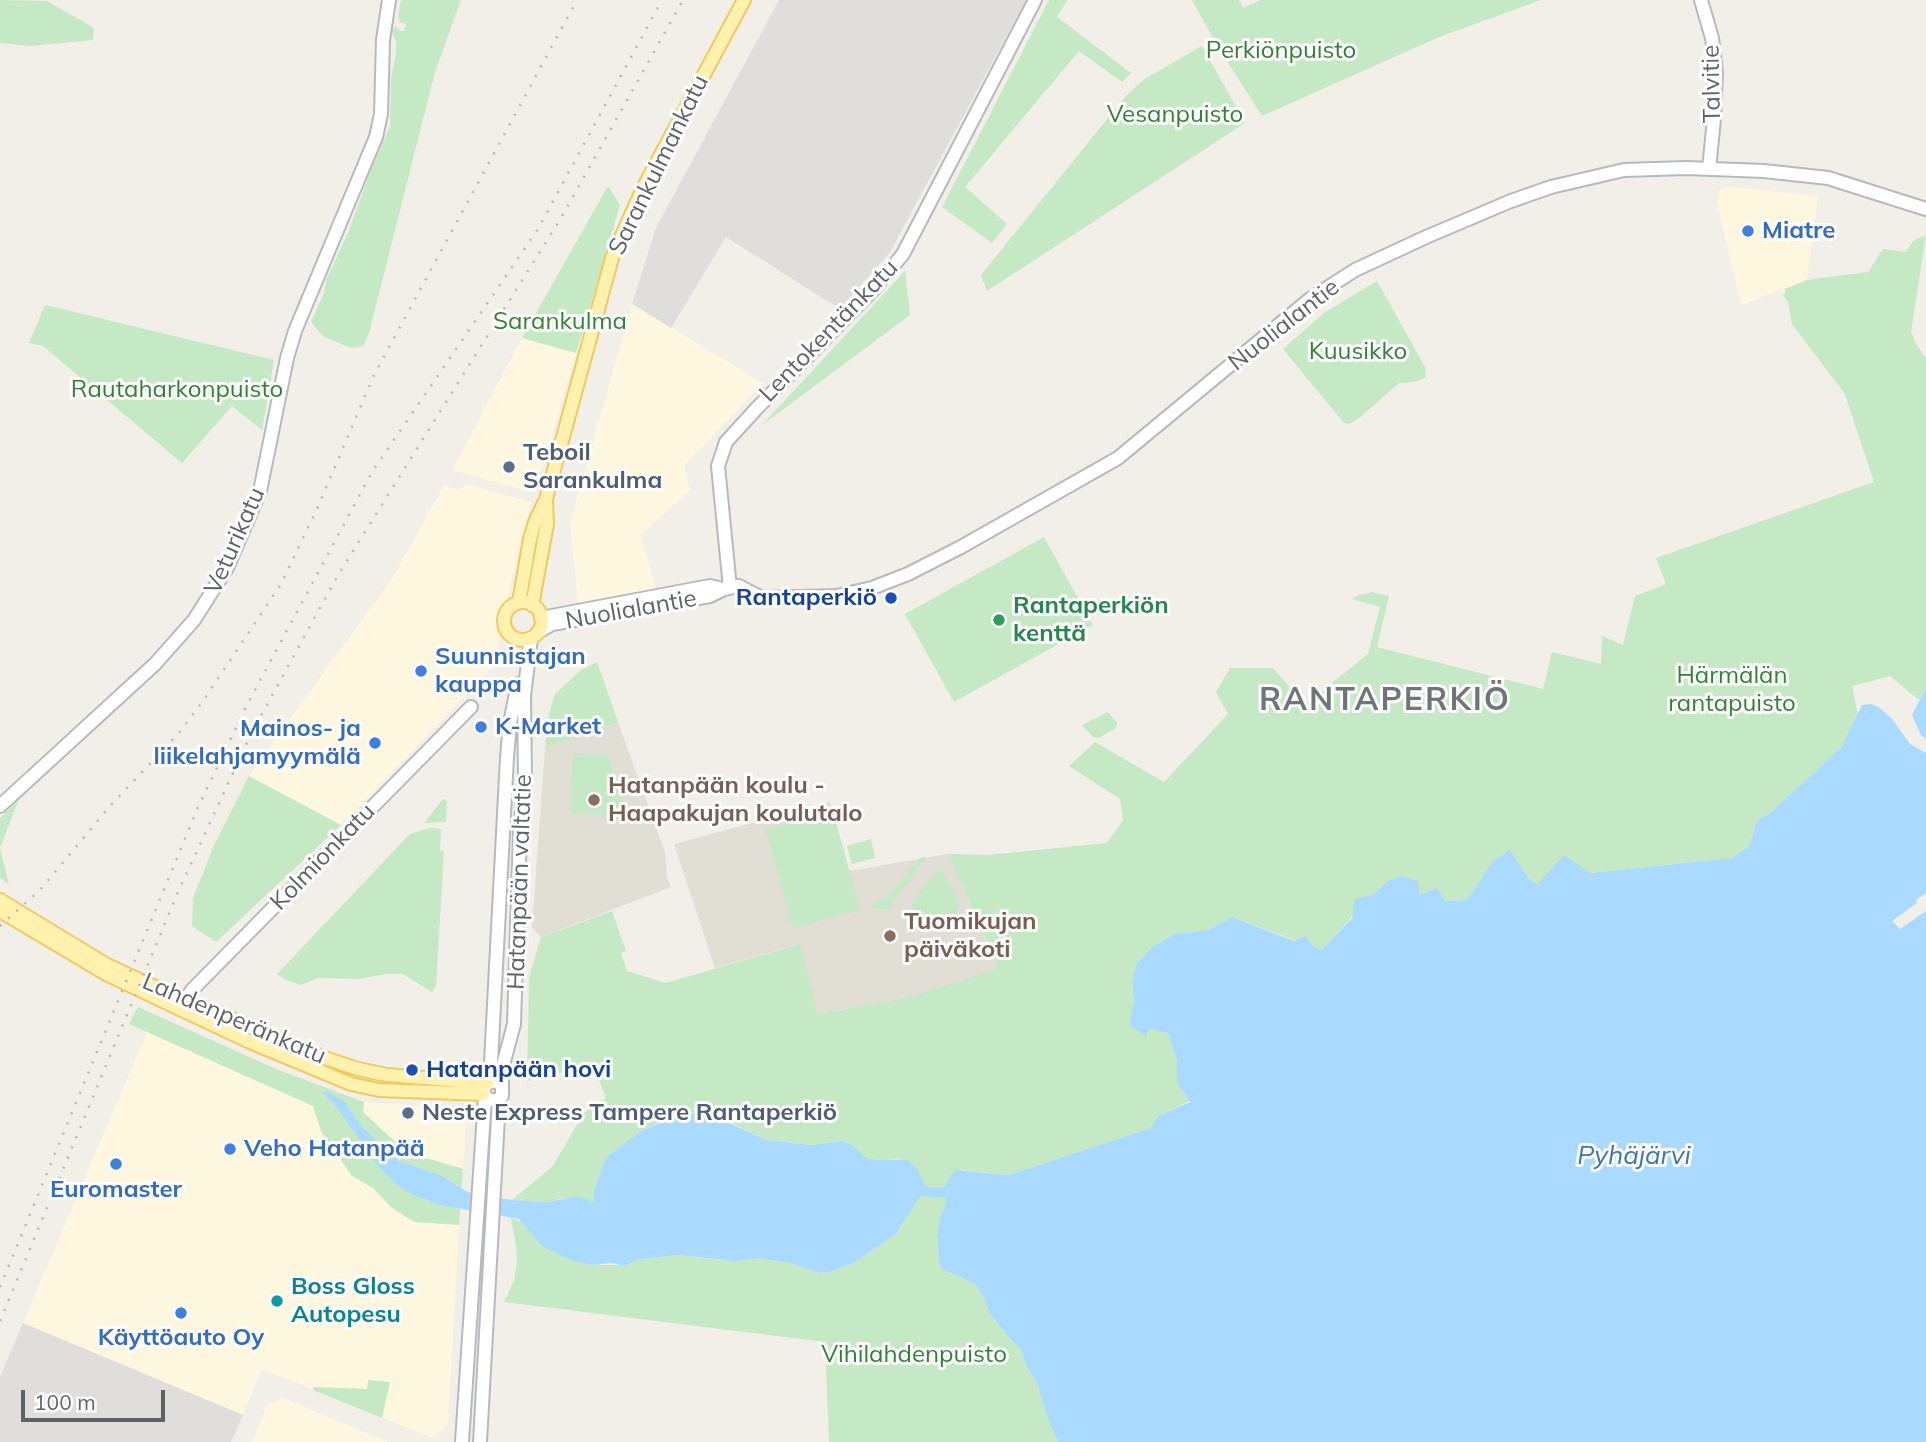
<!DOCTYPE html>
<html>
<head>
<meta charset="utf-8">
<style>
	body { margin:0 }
	#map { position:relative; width:1926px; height:1442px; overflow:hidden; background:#f1efe8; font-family:Mulish,sans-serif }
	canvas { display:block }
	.scale { position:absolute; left:21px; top:1390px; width:144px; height:32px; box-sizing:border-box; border:4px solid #5f6368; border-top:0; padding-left:9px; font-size:21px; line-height:24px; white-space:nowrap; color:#5f6368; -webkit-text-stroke:5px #fff; paint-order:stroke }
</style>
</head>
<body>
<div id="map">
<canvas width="1926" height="1442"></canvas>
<div class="scale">100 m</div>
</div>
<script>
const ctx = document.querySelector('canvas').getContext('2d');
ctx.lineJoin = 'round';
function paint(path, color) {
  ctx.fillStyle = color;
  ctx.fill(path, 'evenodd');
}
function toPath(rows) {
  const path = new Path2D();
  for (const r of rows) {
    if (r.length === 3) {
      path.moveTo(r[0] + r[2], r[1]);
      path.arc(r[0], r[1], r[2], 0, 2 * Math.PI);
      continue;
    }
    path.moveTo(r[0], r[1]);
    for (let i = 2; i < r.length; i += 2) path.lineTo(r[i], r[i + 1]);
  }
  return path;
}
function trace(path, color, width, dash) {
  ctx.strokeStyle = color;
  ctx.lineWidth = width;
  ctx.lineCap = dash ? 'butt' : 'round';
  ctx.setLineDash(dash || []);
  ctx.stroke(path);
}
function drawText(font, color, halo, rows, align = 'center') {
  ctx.font = font + ' Mulish,sans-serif';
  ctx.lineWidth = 6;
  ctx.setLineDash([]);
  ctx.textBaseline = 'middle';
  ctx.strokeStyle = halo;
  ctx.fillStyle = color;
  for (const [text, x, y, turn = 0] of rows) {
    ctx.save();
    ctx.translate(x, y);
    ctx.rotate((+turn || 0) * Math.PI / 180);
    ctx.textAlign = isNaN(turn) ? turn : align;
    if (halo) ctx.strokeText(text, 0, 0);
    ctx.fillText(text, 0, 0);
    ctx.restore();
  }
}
const commercial = toPath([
	[1730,187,1818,196,1807,280,1741,305,1717,202,1719,191,1722,188],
	[632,304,763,383,684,466,690,490,641,535,656,589,578,605,570,523],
	[522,338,576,353,535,493,452,470],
	[465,484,531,502,504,613,495,665,341,825,249,776,393,577,444,485,460,490],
	[147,1032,313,1106,321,1131,352,1176,373,1188,391,1207,415,1222,459,1225,448,1423,433,1438,262,1369,243,1415,23,1323],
	[364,1102,451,1108,466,1123,463,1169,406,1152,363,1112],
	[283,1398,388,1442,252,1442,267,1405]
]);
const industrial = toPath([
	[779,0,1026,0,890,252,840,309,726,237,671,328,632,304,656,228],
	[23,1323,243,1415,231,1442,0,1442,0,1377]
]);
const education = toPath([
	[618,722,665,852,667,877,671,887,541,937,532,927,545,748],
	[830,802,849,871,948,854,996,962,994,971,905,998,818,1014,799,944,715,968,674,844]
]);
const green = toPath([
	[0,0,47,1,94,28,93,40,31,46,0,43],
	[401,0,461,0,435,72,369,333,363,346,351,348,324,337,311,322,324,293,326,280,348,233,373,164,390,126,391,78,396,53,396,41,391,30,397,26,400,31,404,31,406,24,400,22,398,16],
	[1049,0,1067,0,1057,17,1131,73,1122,82,1079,51,965,187,1007,224,992,243,942,207],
	[1192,0,1239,0,1243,8,1260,0,1541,0,1439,37,1262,116,1217,45],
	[1202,46,1245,123,987,291,981,275,1125,97,1143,80],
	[608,186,620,205,576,353,522,338],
	[1926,235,1911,332,1917,346,1926,358,1926,688,1919,700,1890,676,1852,686,1858,715,1841,748,1772,811,1757,821,1749,846,1732,858,1590,873,1537,886,1529,879,1492,862,1467,900,1445,901,1419,895,1388,881,1372,895,1321,950,1232,917,1208,930,1174,934,1150,949,1136,965,1132,982,1134,1001,1130,1024,1146,1036,1149,1027,1169,1034,1177,1062,1177,1082,1190,1101,1158,1116,1152,1128,1009,1175,963,1170,951,1174,944,1188,946,1204,937,1236,939,1263,951,1273,975,1284,984,1298,991,1316,1022,1352,1027,1368,1037,1382,1048,1419,1058,1442,829,1442,825,1342,504,1302,514,1281,517,1261,516,1245,511,1218,524,1222,543,1247,573,1261,593,1265,629,1265,637,1260,677,1255,721,1260,759,1258,790,1263,821,1273,830,1272,855,1262,895,1235,921,1196,900,1159,868,1159,841,1141,812,1145,767,1140,727,1121,691,1112,677,1115,641,1131,610,1154,605,1159,594,1191,593,1204,565,1198,547,1202,512,1200,552,1167,584,1113,606,1098,593,1064,527,1081,529,977,541,937,612,911,626,951,621,953,627,971,666,983,800,944,818,1014,905,998,994,970,996,961,948,854,989,855,1107,843,1123,820,1120,799,1069,766,1095,742,1164,782,1228,714,1216,692,1230,668,1273,668,1305,705,1368,654,1380,607,1352,599,1359,595,1372,592,1389,596,1377,647,1543,689,1552,652,1601,664,1602,636,1623,645,1635,596,1666,584,1656,558,1874,482,1845,394,1792,324,1788,302,1783,295,1786,293,1785,289,1807,280,1868,272,1883,249,1906,252,1913,241],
	[905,271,910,315,762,425],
	[1377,281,1425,367,1426,377,1415,382,1399,383,1359,418,1349,424,1344,423,1283,349,1324,313],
	[45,305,274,360,262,430,232,406,182,463,43,346,29,343],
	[1044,537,1093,625,954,702,905,614],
	[597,662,618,722,545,748,549,714,555,694,581,670],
	[1108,712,1117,723,1116,728,1099,738,1093,737,1082,725],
	[574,753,607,754,628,817,570,813,572,766],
	[249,776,341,825,216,942,192,926,193,898,214,845],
	[443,799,447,801,446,822,424,823],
	[18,801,0,848,9,884,0,878,0,818],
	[833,811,860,910,793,928,766,830],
	[430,828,441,829,440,850,444,851,436,986,432,992,403,974,385,974,359,979,318,978,301,985,286,980,277,974,410,834],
	[871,839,875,858,852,864,847,846],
	[926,857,888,909,873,909,872,907,880,898,884,901,920,858],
	[941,870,956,897,959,907,955,915,950,920,915,916,912,904,915,898,937,871],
	[138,1007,276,1069,364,1102,363,1112,406,1152,463,1169,459,1225,415,1222,406,1217,391,1207,373,1188,352,1176,321,1131,313,1106,129,1024],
	[368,1380,390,1382,382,1418,313,1390,313,1387,367,1389]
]);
const water = toPath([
	[1926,688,1926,739,1921,735,1912,715],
	[1871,704,1880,708,1892,719,1910,744,1926,753,1926,893,1916,900,1917,903,1892,921,1900,929,1926,911,1926,1442,1058,1442,1048,1419,1037,1382,1027,1368,1022,1352,991,1316,984,1298,975,1284,942,1269,939,1263,937,1236,940,1219,946,1204,945,1198,921,1196,895,1235,855,1262,830,1272,820,1273,790,1263,759,1258,735,1261,677,1255,637,1260,626,1266,611,1263,593,1265,573,1261,543,1247,519,1219,440,1205,411,1194,396,1184,378,1166,337,1107,322,1092,328,1092,344,1101,362,1127,398,1161,440,1175,468,1192,512,1200,547,1202,575,1197,584,1198,593,1203,594,1191,605,1159,610,1154,641,1131,684,1113,697,1113,715,1117,767,1140,812,1145,841,1141,850,1144,868,1159,908,1160,918,1170,925,1186,929,1187,944,1188,951,1174,957,1170,1009,1175,1151,1128,1158,1116,1190,1102,1177,1082,1177,1062,1169,1034,1149,1028,1146,1037,1129,1024,1134,1001,1132,982,1136,965,1150,949,1174,934,1208,930,1232,917,1294,941,1306,936,1312,945,1321,950,1352,918,1355,899,1372,895,1388,881,1401,876,1418,881,1420,895,1437,888,1445,901,1467,900,1492,862,1510,850,1529,879,1537,885,1564,855,1590,873,1732,858,1749,846,1757,821,1772,811,1841,748,1862,705]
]);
const secondary = toPath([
	[1701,0,1712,38,1716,73,1714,119,1709,169],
	[730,588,718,466,726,442,757,408,874,289,903,254,1035,0],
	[541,618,710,586,724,589],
	[538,632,552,624,710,596,724,589,739,586,762,598,836,596,872,588,908,574,961,547,1118,458,1310,299,1355,270,1426,237,1511,201,1551,187,1624,170,1686,168,1764,171,1828,178,1926,209],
	[0,806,155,664,194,620,227,568,260,491,287,358,295,331,376,137,381,114,383,40,389,0],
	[180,1009,192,990,471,707],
	[490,1081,507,757,510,723,518,684],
	[501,1084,494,1081,487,1083,483,1090,485,1098,496,1101,502,1096,502,1069,514,1024,520,831,525,779,524,696,531,638],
	[462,1442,485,1098],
	[480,1442,499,1099]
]);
const primary = toPath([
	[519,602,530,539,535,522,546,499,612,258,643,188,744,0],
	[523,621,19],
	[532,605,547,524,546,503],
	[0,900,107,965,148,984,325,1058,358,1069,387,1075,487,1083],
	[0,911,108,975,250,1042,351,1084,379,1090,483,1094]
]);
const rail = toPath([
	[0,926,40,890,110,806,178,734,203,701,281,584,317,509,374,375,577,0],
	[0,1287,198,807,247,705,372,472,538,229,662,0],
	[0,1321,178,892,251,734,338,575,561,218,683,0]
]);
const markers = [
	[1748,231,7,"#3f7fe0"],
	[509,467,7,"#5c6f8a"],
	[891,598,7,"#1a4fb4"],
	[999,620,7,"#2e9e5b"],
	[421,671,7,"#3f7fe0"],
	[481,727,7,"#3f7fe0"],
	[375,743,7,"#3f7fe0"],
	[594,800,7,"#8d6e63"],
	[890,936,7,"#8d6e63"],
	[412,1070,7,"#1a4fb4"],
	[408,1113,7,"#5c6f8a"],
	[230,1149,7,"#3f7fe0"],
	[116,1164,7,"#3f7fe0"],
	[277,1301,7,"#0f9aa8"],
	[181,1313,7,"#3f7fe0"]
];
const parkNames = [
	["Perkiönpuisto",1281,51],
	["Vesanpuisto",1175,115],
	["Sarankulma",560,322],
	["Kuusikko",1358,352],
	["Rautaharkonpuisto",177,390],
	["Härmälän",1732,676],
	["rantapuisto",1732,704],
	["Vihilahdenpuisto",914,1355]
];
const streetNames = [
	["Talvitie",1712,84,-91],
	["Sarankulmankatu",659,165,-64],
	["Nuolialantie",1284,325,-38],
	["Lentokentänkatu",829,331,-46],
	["Veturikatu",235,541,-66],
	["Nuolialantie",631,610,-10],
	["Kolmionkatu",323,857,-46],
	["Hatanpään valtatie",520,882,-88],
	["Lahdenperänkatu",234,1019,23]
];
const shopNames = [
	["Miatre",1762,231],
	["Suunnistajan",435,657],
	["kauppa",435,685],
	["K-Market",495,727],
	["Mainos- ja",361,729,"right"],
	["liikelahjamyymälä",361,757,"right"],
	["Veho Hatanpää",244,1149],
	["Euromaster",116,1190,"center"],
	["Käyttöauto Oy",181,1338,"center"]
];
const serviceNames = [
	["Teboil",523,453],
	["Sarankulma",523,481],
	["Neste Express Tampere Rantaperkiö",422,1113]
];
const transitNames = [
	["Rantaperkiö",877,598],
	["Hatanpään hovi",426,1070,"left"]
];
const leisureNames = [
	["Rantaperkiön",1013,606],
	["kenttä",1013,634]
];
const educationNames = [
	["Hatanpään koulu -",608,786],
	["Haapakujan koulutalo",608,814],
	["Tuomikujan",904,922],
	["päiväkoti",904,950]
];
const cultureNames = [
	["Boss Gloss",291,1287],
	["Autopesu",291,1315]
];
const waterNames = [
	["Pyhäjärvi",1634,1156]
];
const districtNames = [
	["RANTAPERKIÖ",1385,700]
];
paint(commercial, '#fef7e0');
paint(industrial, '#e0deda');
paint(education, '#e1ded6');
paint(green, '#c5e8c5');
paint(water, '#aadaff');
trace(secondary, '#b6babf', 16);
trace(primary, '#f2c960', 16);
trace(secondary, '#fff', 12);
trace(primary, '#fff2af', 12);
trace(rail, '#b6b7b8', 2.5, [2, 9]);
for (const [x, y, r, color] of markers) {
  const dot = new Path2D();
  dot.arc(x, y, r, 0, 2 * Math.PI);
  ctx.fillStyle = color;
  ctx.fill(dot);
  trace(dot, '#fff', 2.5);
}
drawText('24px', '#348238', '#fff', parkNames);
drawText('24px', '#5f6368', '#fff', streetNames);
drawText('bold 24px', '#366cbe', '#fff', shopNames, 'left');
drawText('bold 24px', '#4e5e75', '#fff', serviceNames, 'left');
drawText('bold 24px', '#164399', '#fff', transitNames, 'right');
drawText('bold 24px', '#27864d', '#fff', leisureNames, 'left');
drawText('bold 24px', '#785e54', '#fff', educationNames, 'left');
drawText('bold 24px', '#0d838f', '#fff', cultureNames, 'left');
drawText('italic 26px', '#4174aa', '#fff', waterNames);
ctx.letterSpacing = '2px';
drawText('bold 32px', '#70757a', '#fff', districtNames);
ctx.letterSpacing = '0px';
</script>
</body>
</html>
